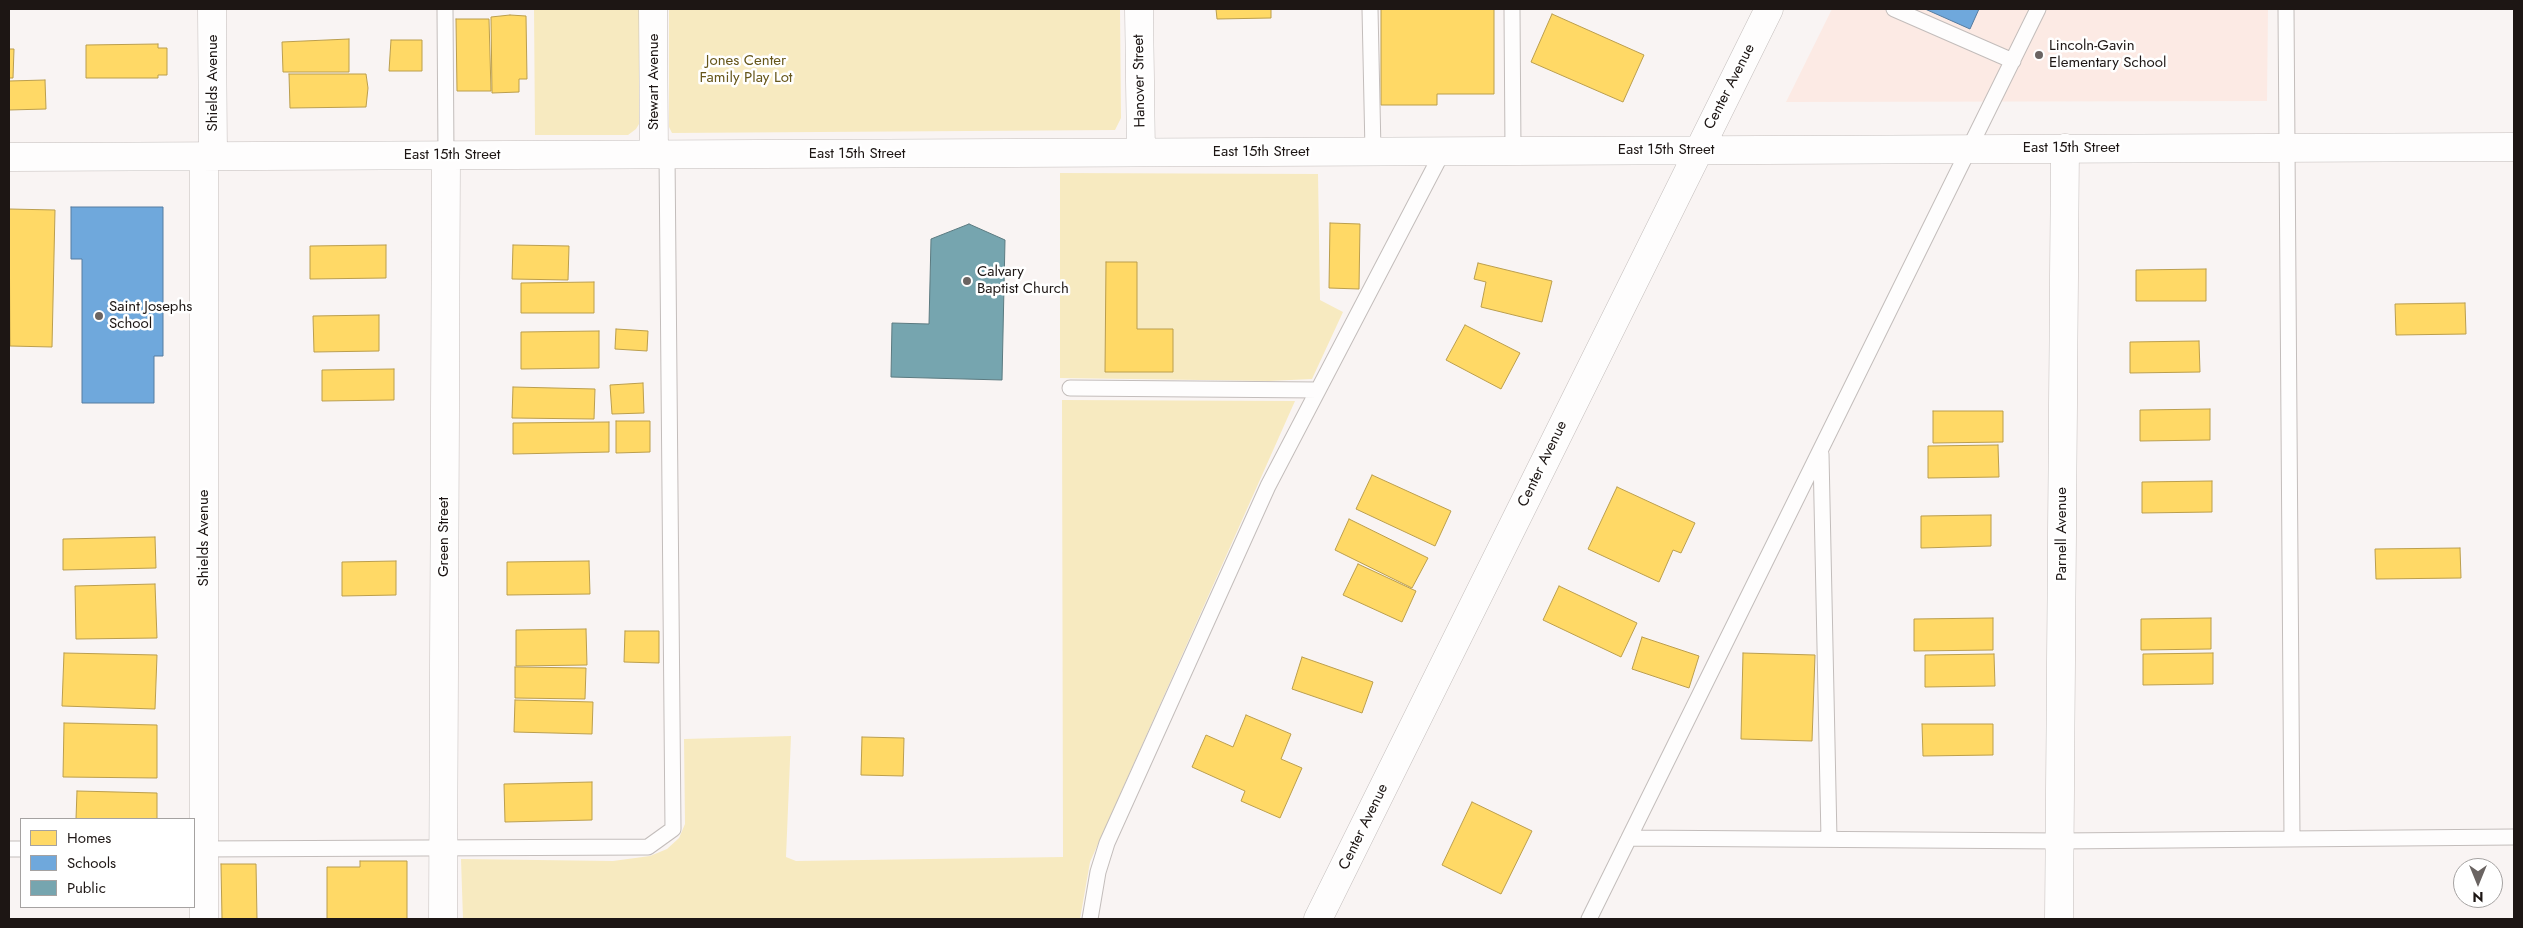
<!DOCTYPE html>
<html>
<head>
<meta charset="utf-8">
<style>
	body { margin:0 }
	#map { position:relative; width:2523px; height:928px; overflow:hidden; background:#f9f4f3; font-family:Jost,sans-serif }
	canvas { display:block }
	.frame { position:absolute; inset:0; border:10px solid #1d1614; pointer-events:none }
	.legend { position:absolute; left:20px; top:818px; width:175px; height:90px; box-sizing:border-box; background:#fff; border:1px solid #a5a2a1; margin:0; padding:6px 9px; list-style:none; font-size:15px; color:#1d1614 }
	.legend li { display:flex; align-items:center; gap:10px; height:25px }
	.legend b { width:25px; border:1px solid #a5a2a1 }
	.north { position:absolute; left:2453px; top:858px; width:50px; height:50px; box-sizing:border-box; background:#fff; border:1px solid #a5a2a1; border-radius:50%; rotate:180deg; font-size:14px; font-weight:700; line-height:20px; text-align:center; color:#1d1614 }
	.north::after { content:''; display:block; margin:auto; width:18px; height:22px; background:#6a6462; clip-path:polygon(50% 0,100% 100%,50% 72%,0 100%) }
</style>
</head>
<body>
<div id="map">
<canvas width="2523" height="928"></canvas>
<div class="frame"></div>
<ul class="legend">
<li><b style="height:14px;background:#ffd966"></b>Homes</li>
<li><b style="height:14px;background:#6fa8dc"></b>Schools</li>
<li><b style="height:14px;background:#76a5af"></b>Public</li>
</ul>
<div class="north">N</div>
</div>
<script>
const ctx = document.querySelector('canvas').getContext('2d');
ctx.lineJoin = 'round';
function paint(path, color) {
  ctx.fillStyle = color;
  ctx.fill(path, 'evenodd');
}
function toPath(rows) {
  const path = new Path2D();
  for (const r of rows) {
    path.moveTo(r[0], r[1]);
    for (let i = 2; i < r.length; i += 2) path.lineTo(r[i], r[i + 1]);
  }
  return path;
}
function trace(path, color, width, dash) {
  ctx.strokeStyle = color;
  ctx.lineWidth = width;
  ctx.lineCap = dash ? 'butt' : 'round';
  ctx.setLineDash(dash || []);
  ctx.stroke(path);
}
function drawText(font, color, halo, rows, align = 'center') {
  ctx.font = font + ' Jost,sans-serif';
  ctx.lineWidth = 5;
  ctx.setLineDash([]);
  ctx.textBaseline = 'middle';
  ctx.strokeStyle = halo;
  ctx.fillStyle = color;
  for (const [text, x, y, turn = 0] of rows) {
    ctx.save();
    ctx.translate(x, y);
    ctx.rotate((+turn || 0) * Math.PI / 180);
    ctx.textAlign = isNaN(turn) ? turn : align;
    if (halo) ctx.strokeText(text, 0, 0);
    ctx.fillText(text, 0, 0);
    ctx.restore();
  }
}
const built = toPath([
	[1832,9,2268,9,2267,101,1786,102]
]);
const green = toPath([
	[534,9,639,9,639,124,636,129,628,135,535,135],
	[669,9,1120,9,1121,118,1115,130,672,133,669,127],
	[1060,173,1318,174,1320,300,1343,312,1312,379,1269,381,1060,378],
	[1062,400,1295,401,1090,862,1080,919,463,919,461,859,613,861,650,856,667,849,679,838,685,824,684,739,791,736,786,857,796,861,1063,857]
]);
const homes = toPath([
	[1216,9,1271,9,1271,18,1217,19,1216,9],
	[1381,9,1494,9,1494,94,1437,94,1437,105,1381,105,1381,9],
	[1552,14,1644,55,1623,102,1531,62,1552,14],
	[510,15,526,16,527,79,519,79,519,92,492,93,491,17,510,15],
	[456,19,489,19,491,91,457,91,456,19],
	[349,39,349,72,283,72,282,42,349,39],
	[391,40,422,40,422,71,389,71,391,40],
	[158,44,158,48,167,48,167,75,158,75,158,78,86,78,86,45,158,44],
	[9,49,14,49,13,78,9,78,9,49],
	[289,74,366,74,368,88,366,107,290,108,289,74],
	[45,80,46,109,9,110,9,81,45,80],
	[9,209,55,210,52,347,10,346,9,209],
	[1330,223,1360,224,1359,289,1329,288,1330,223],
	[386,245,386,278,310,279,310,246,386,245],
	[513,245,569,246,568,280,512,279,513,245],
	[1106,262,1137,262,1137,329,1173,329,1173,372,1105,372,1106,262],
	[1478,263,1552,281,1542,322,1481,307,1486,282,1474,279,1478,263],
	[2206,269,2206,301,2136,301,2136,270,2206,269],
	[594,282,594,313,521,313,521,283,594,282],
	[2465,303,2466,334,2396,335,2395,304,2465,303],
	[379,315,379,351,314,352,313,316,379,315],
	[1465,325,1520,353,1501,389,1446,360,1465,325],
	[616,329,648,331,647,351,615,349,616,329],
	[599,331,599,368,521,369,521,332,599,331],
	[2199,341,2200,372,2130,373,2130,342,2199,341],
	[394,369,394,400,322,401,322,370,394,369],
	[643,383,644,413,612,414,610,385,643,383],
	[513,387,595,389,594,419,512,418,513,387],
	[2210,409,2210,440,2140,441,2140,410,2210,409],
	[1933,411,2003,411,2003,442,1933,443,1933,411],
	[616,421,650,421,650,452,616,453,616,421],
	[609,422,609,452,513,454,513,423,609,422],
	[1998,445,1999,477,1928,478,1928,446,1998,445],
	[1372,475,1451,511,1435,546,1356,509,1372,475],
	[2212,481,2212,512,2142,513,2142,482,2212,481],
	[1617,487,1695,523,1681,553,1673,550,1659,582,1588,549,1617,487],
	[1991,515,1991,546,1921,548,1921,516,1991,515],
	[1349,519,1428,558,1412,588,1335,550,1349,519],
	[155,537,156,568,63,570,63,539,155,537],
	[2460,548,2461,578,2376,579,2375,549,2460,548],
	[396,561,396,595,342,596,342,562,396,561],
	[589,561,590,594,507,595,507,562,589,561],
	[1358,564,1416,591,1402,622,1343,595,1358,564],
	[155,584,157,638,76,639,75,586,155,584],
	[1559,586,1637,623,1621,657,1543,620,1559,586],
	[1993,618,1993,650,1914,651,1914,619,1993,618],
	[2211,618,2211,649,2141,650,2141,619,2211,618],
	[586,629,587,665,516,666,516,630,586,629],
	[625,631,659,631,659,663,624,662,625,631],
	[1642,637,1699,656,1689,688,1632,669,1642,637],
	[64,653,157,655,155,709,62,706,64,653],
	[1743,653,1815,655,1812,741,1741,739,1743,653],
	[2213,653,2213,684,2143,685,2143,654,2213,653],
	[1994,654,1995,686,1925,687,1925,655,1994,654],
	[1302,657,1373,682,1362,713,1292,689,1302,657],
	[515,667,586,668,585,699,515,698,515,667],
	[515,700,593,702,592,734,514,732,515,700],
	[1246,715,1291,734,1281,759,1302,768,1280,818,1241,801,1245,791,1192,767,1206,735,1233,747,1246,715],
	[64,723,157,725,157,778,63,777,64,723],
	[1922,724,1993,724,1993,755,1923,756,1922,724],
	[862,737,904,738,903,776,861,775,862,737],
	[592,782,592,820,505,822,504,784,592,782],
	[77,791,157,793,157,819,76,819,77,791],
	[1472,802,1532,831,1501,894,1442,865,1472,802],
	[360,861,407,861,407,919,327,919,327,867,360,867,360,861],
	[221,864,256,864,257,919,222,919,221,864]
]);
const schools = toPath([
	[1925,9,1979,9,1970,29,1925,9],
	[71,207,163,207,163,356,154,356,154,403,82,403,82,259,71,259,71,207]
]);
const public = toPath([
	[969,224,1005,240,1002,380,891,377,892,323,929,324,931,239,969,224]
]);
const lane = toPath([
	[445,9,446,156],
	[1370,9,1373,151],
	[1512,9,1513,151],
	[1894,9,2013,61],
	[2286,9,2292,837],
	[1070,388,1318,390],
	[1821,454,1829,839],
	[1629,838,2060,841,2514,837],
	[9,849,21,849],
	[198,849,648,847,673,829,667,154],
	[1090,919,1098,872,1107,843,1268,486,1443,151],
	[1589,919,2038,9]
]);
const street = toPath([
	[212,9,213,157],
	[653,9,654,154],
	[1139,9,1141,152],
	[9,157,2514,147],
	[204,157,204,919],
	[443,919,446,156],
	[1318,919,1769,9],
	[2059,919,2065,148]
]);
const markers = [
	[2039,55,5,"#6a6462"],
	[967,281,5,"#6a6462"],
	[99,316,5,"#6a6462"]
];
const poiNames = [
	["Lincoln-Gavin",2049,46],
	["Elementary School",2049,63],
	["Calvary",977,272],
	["Baptist Church",977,289],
	["Saint Josephs",109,307],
	["School",109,324]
];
const parkNames = [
	["Jones Center",746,61],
	["Family Play Lot",746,78]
];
const streetNames = [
	["Hanover Street",1140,81,-91],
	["Stewart Avenue",654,82,-90],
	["Shields Avenue",213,83,-90],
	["Center Avenue",1730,87,-63],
	["East 15th Street",2071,148],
	["East 15th Street",1666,150],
	["East 15th Street",1261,152],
	["East 15th Street",857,154],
	["East 15th Street",452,155],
	["Center Avenue",1543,464,-64],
	["Parnell Avenue",2062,534,-90],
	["Green Street",444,537,-90],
	["Shields Avenue",204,538,-90],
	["Center Avenue",1364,827,-64]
];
paint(built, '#fceae4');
paint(green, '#f7eac0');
paint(homes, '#ffd966');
trace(homes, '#bb9e4d', 1);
paint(schools, '#6fa8dc');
trace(schools, '#567ca0', 1);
paint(public, '#76a5af');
trace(public, '#5b7a80', 1);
trace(lane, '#c3bdbb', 17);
trace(street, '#c3bdbb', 29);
trace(lane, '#fefdfd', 15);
trace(street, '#fefdfd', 28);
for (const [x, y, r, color] of markers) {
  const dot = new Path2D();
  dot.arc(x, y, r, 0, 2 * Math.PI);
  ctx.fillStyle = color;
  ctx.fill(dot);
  trace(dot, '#fff', 2);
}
drawText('15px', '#1d1614', '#fff', poiNames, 'left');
drawText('15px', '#66561a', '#fff', parkNames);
drawText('15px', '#1d1614', '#fff', streetNames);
</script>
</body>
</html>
